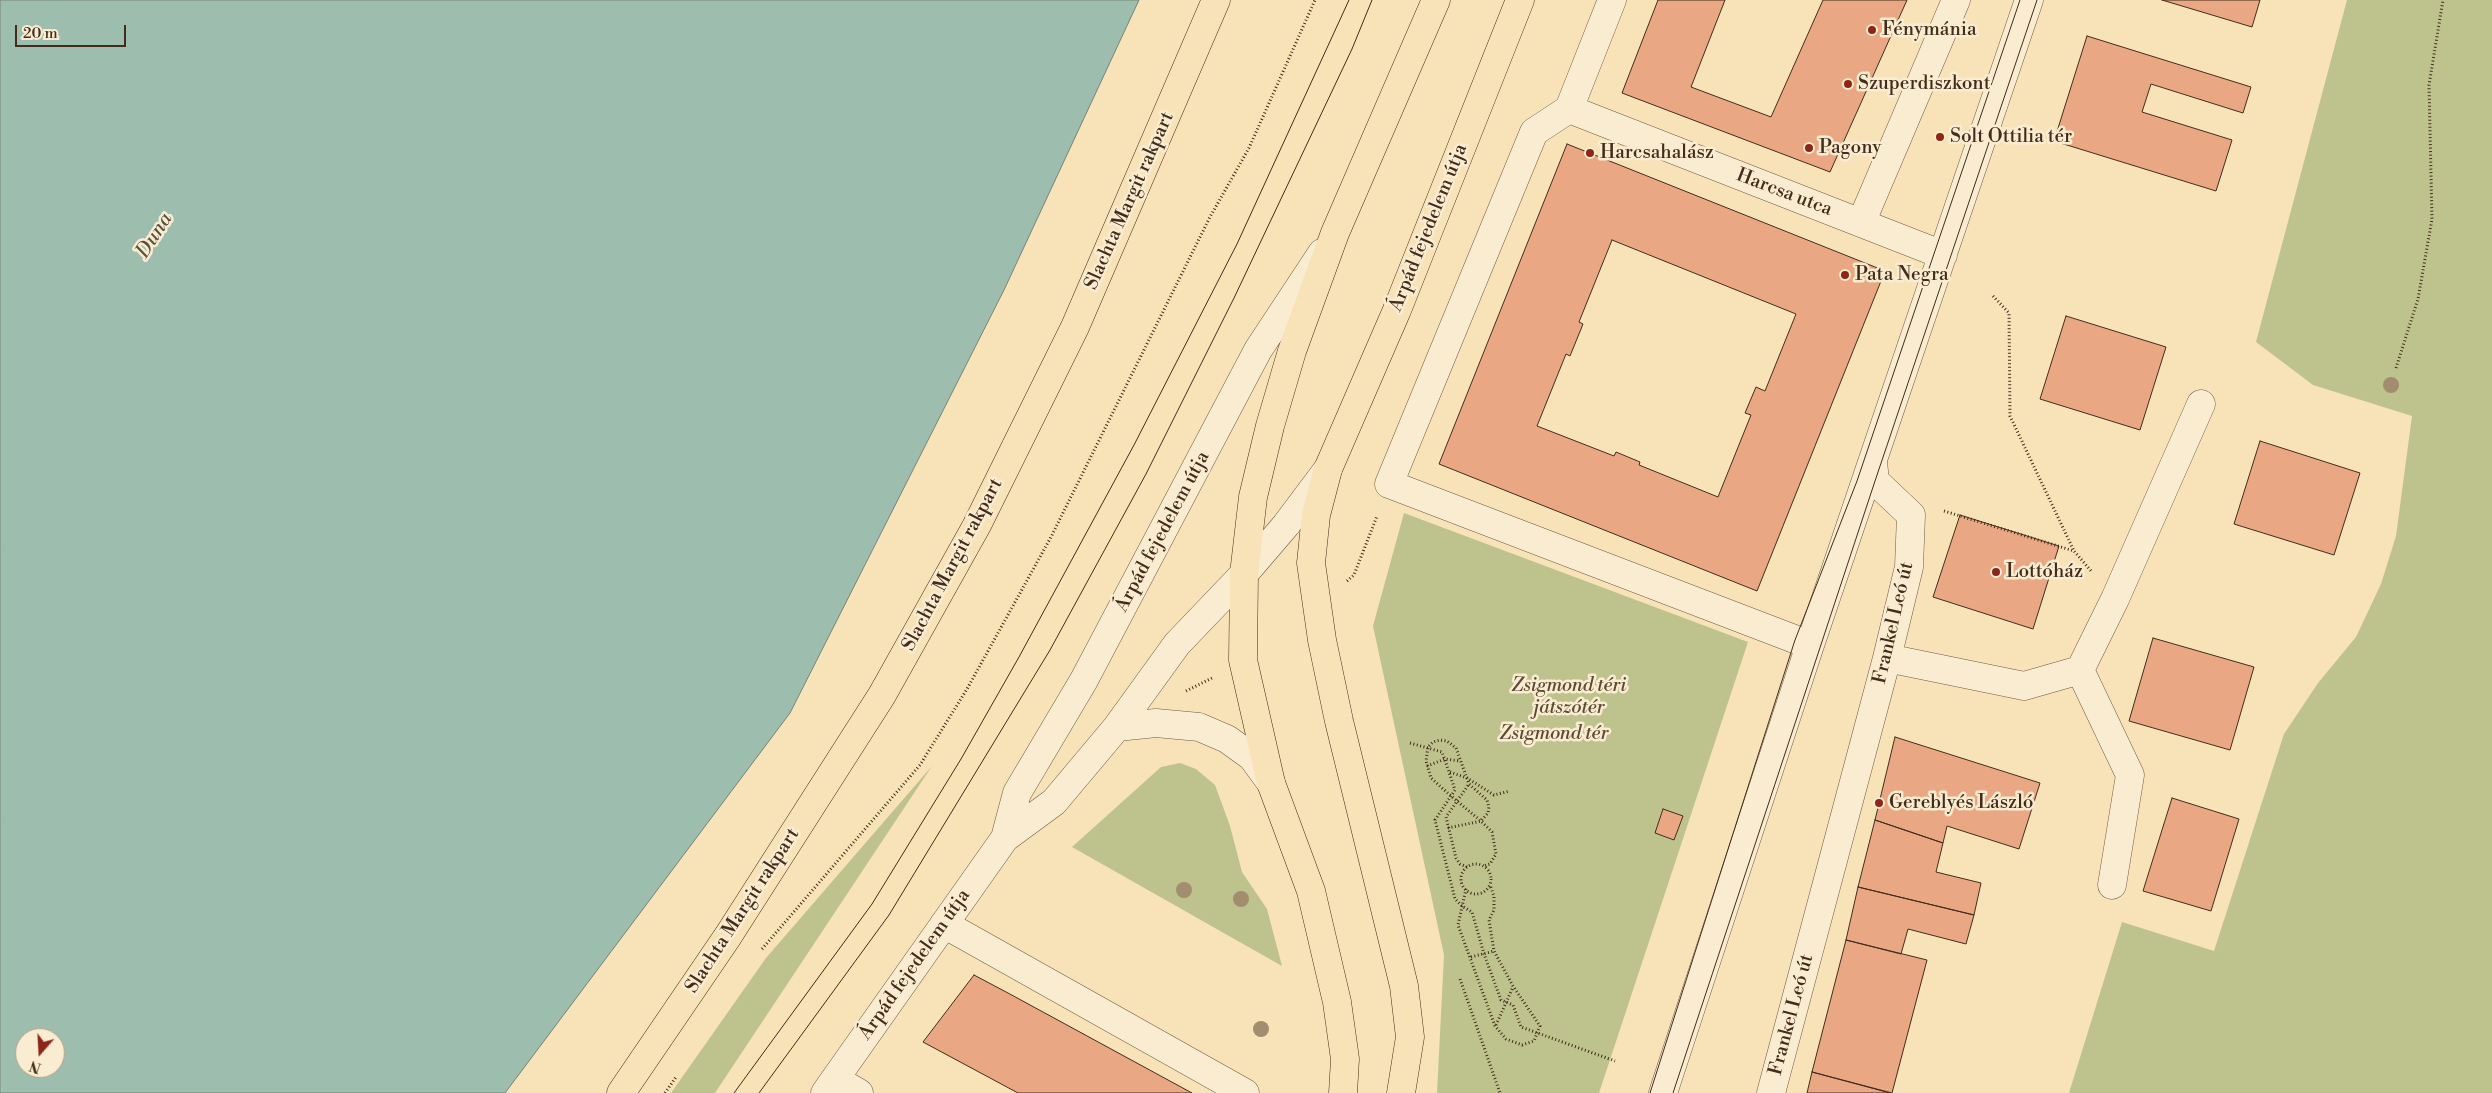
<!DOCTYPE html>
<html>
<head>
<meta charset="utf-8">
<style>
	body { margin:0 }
	#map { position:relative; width:2492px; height:1093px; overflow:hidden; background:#f8e2b7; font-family:"Libre Bodoni",serif }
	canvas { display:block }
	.north { position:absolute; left:15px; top:1028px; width:50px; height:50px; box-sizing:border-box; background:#faecd0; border:1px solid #b19f88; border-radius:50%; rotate:199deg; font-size:14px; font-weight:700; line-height:20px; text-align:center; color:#432c1c }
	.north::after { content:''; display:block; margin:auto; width:18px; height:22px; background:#8f2418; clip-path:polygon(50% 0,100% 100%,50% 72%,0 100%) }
	.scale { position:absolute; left:15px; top:25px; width:111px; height:22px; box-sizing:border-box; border:2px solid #432c1c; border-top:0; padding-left:6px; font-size:15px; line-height:18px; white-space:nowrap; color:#432c1c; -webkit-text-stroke:4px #faecd0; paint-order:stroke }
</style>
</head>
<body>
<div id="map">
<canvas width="2492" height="1093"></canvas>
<div class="north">N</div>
<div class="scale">20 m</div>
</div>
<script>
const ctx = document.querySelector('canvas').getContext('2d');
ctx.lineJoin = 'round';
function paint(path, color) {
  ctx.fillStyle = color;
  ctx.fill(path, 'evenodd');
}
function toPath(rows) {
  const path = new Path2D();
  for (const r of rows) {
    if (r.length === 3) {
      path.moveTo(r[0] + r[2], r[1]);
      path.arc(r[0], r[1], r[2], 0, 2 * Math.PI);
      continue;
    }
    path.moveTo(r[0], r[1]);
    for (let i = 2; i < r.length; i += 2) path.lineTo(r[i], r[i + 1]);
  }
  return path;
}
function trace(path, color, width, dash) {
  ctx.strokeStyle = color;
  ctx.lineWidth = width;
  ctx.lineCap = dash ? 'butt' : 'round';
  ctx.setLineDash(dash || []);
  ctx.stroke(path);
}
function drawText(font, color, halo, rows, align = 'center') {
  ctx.font = font + ' "Libre Bodoni",serif';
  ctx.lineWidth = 5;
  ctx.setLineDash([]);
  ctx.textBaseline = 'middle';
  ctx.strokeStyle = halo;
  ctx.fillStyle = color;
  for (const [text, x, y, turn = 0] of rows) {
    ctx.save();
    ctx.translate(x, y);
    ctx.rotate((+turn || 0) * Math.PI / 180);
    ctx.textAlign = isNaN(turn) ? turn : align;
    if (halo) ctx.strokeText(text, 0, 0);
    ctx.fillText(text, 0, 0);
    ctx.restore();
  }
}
const green = toPath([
	[2347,0,2492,0,2492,1093,2069,1093,2122,922,2214,951,2284,734,2318,683,2356,637,2381,584,2396,536,2412,416,2313,385,2256,342],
	[1404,513,1748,642,1599,1093,1437,1093,1444,955,1373,626],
	[1180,763,1196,769,1215,785,1230,826,1242,872,1267,909,1282,966,1072,847,1161,767],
	[932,766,715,1093,671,1093,766,958]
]);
const water = toPath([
	[0,0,1139,0,1004,290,790,713,505,1093,0,1093,0,0],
	[25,1038,55,1038,55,1068,25,1068,25,1038]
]);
const building = toPath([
	[1658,0,1725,0,1691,87,1771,117,1823,0,1907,0,1830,172,1622,93,1658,0],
	[2162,0,2260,0,2252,27,2162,0],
	[2087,36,2251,87,2243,113,2151,84,2142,112,2232,140,2216,191,2054,141,2087,36],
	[1567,144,1885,271,1757,591,1439,464,1567,144],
	[1612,240,1796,314,1765,391,1756,387,1745,413,1751,415,1718,497,1639,465,1640,462,1616,452,1614,456,1537,426,1566,354,1570,356,1583,324,1579,322,1612,240],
	[2066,316,2166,347,2140,430,2040,399,2066,316],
	[2260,441,2360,473,2334,555,2234,524,2260,441],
	[1960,515,2059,546,2033,629,1933,597,1960,515],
	[2153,638,2254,667,2230,750,2129,721,2153,638],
	[1895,737,2040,783,2019,849,1947,826,1943,843,1875,820,1895,737],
	[2172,798,2239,819,2211,911,2143,891,2172,798],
	[1663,809,1683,816,1674,840,1655,833,1663,809],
	[1875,820,1943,843,1936,872,1981,883,1974,915,1858,887,1875,820],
	[1858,887,1974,915,1966,944,1908,929,1901,954,1846,940,1858,887],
	[1846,940,1927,960,1892,1093,1812,1072,1846,940],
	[974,975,1008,993,1192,1093,1018,1093,923,1042,974,975],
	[1812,1072,1890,1093,1807,1093,1812,1072]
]);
const path = toPath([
	[1993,296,2009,313,2010,416,2074,551],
	[2396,368,2418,299,2432,219,2429,85,2443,0],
	[1944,511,2074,551,2092,572],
	[1347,581,1354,575,1377,516],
	[1186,691,1214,677],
	[1410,743,1442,752,1449,772,1455,790,1435,820,1455,899,1462,906,1472,912,1484,954,1501,1000,1513,1005,1521,1027,1615,1061],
	[1427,766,1445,759,1460,761],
	[1450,772,1467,778,1494,795,1510,791],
	[1448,828,1481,821,1488,813,1489,807,1487,800,1469,784,1456,748,1447,741,1440,740,1433,742,1428,747,1426,761,1431,778,1451,796,1481,821,1492,832,1496,854,1490,864,1483,866],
	[1476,879,15],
	[1467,867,1460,864,1456,858,1446,817,1469,784],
	[1466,889,1458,925,1495,1026,1506,1039,1522,1045,1534,1041,1540,1026,1513,986,1494,951,1489,920,1494,910,1494,896,1490,885],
	[762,949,920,765,967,689,1051,537,1210,217,1249,148,1315,0],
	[1471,957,1494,951],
	[1460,979,1500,1093],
	[1496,1025,1513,987],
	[665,1093,676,1077]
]);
const minor = toPath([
	[1612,0,1569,109,1534,132,1389,484,1810,645],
	[1569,109,1943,255],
	[1861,223,1956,0],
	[1887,658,2024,686,2080,670,2115,599,2201,404],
	[2080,670,2130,775,2112,885],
	[1117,727,1156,723,1199,727,1227,739,1252,757,1271,783],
	[1005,838,1017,793,1084,680,1258,350,1322,253],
	[944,924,1245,1093],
	[835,1079,859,1093],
	[825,1093,1005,838,1054,802,1117,727,1177,644,1244,574,1286,525,1328,469],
	[1663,1093,1810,645,2029,0],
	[1771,1093,1887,658,1909,567,1911,515,1875,481,1873,462]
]);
const major = toPath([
	[621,1093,728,936,882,695,977,525,1075,327,1216,0],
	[1343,1093,1345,1059,1337,1002,1311,891,1271,783,1243,660,1244,574,1253,497,1270,426,1292,351,1335,233,1436,0],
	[1401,1093,1410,1037,1404,986,1339,721,1322,640,1311,563,1316,515,1328,469,1397,310,1520,0]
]);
const tram = toPath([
	[734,1093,872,904,961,759,1019,657,1134,445,1237,244,1349,0],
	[759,1093,889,915,1050,650,1146,474,1234,298,1352,49,1372,0],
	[1650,1093,1795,640,1857,481,2020,0],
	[1673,1093,1875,481,2037,0]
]);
const trees = [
	[2391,385],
	[1184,890],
	[1241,899],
	[1261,1029]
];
const markers = [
	[1872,30,5,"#8f2418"],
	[1848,84,5,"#8f2418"],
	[1940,137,5,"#8f2418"],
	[1809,148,5,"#8f2418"],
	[1590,153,5,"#8f2418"],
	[1845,275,5,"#8f2418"],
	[1996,572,5,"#8f2418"],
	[1879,803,5,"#8f2418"]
];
const poiNames = [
	["Fénymánia",1882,30],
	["Szuperdiszkont",1858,84],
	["Solt Ottilia tér",1950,137],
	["Pagony",1819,148],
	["Harcsahalász",1600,153],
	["Pata Negra",1855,275],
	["Lottóház",2006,572],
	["Gereblyés László",1889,803]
];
const streetNames = [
	["Harcsa utca",1784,193,21],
	["Slachta Margit rakpart",1130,201,-66],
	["Árpád fejedelem útja",1429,228,-68],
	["Árpád fejedelem útja",1163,532,-62],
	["Slachta Margit rakpart",953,565,-62],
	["Frankel Leó út",1894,623,-77],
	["Slachta Margit rakpart",743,911,-57],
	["Árpád fejedelem útja",915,965,-55],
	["Frankel Leó út",1792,1015,-75]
];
const parkNames = [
	["Zsigmond téri",1569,686],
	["játszótér",1569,708],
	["Zsigmond tér",1554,734]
];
const waterNames = [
	["Duna",155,236,-57]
];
paint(green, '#bec38e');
paint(water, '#9dbdaf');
trace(water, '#798374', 1);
paint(building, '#e9a883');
trace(building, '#432c1c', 1);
trace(minor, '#705a43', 29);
trace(major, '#432c1c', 29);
trace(path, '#432c1c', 3, [1, 2.5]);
trace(minor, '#faecd0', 28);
trace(major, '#f8e2b7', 28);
trace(tram, '#432c1c', 1);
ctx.fillStyle = '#a28e6e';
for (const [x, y] of trees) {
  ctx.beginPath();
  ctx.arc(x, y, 8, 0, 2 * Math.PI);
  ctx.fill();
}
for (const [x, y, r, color] of markers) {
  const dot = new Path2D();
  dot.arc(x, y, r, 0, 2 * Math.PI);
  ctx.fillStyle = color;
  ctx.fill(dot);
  trace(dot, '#faecd0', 2);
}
drawText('19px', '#432c1c', '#faecd0', poiNames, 'left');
drawText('19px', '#432c1c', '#faecd0', streetNames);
drawText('italic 19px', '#5c4a33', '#faecd0', parkNames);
drawText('italic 20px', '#5a5041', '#faecd0', waterNames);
</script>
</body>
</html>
